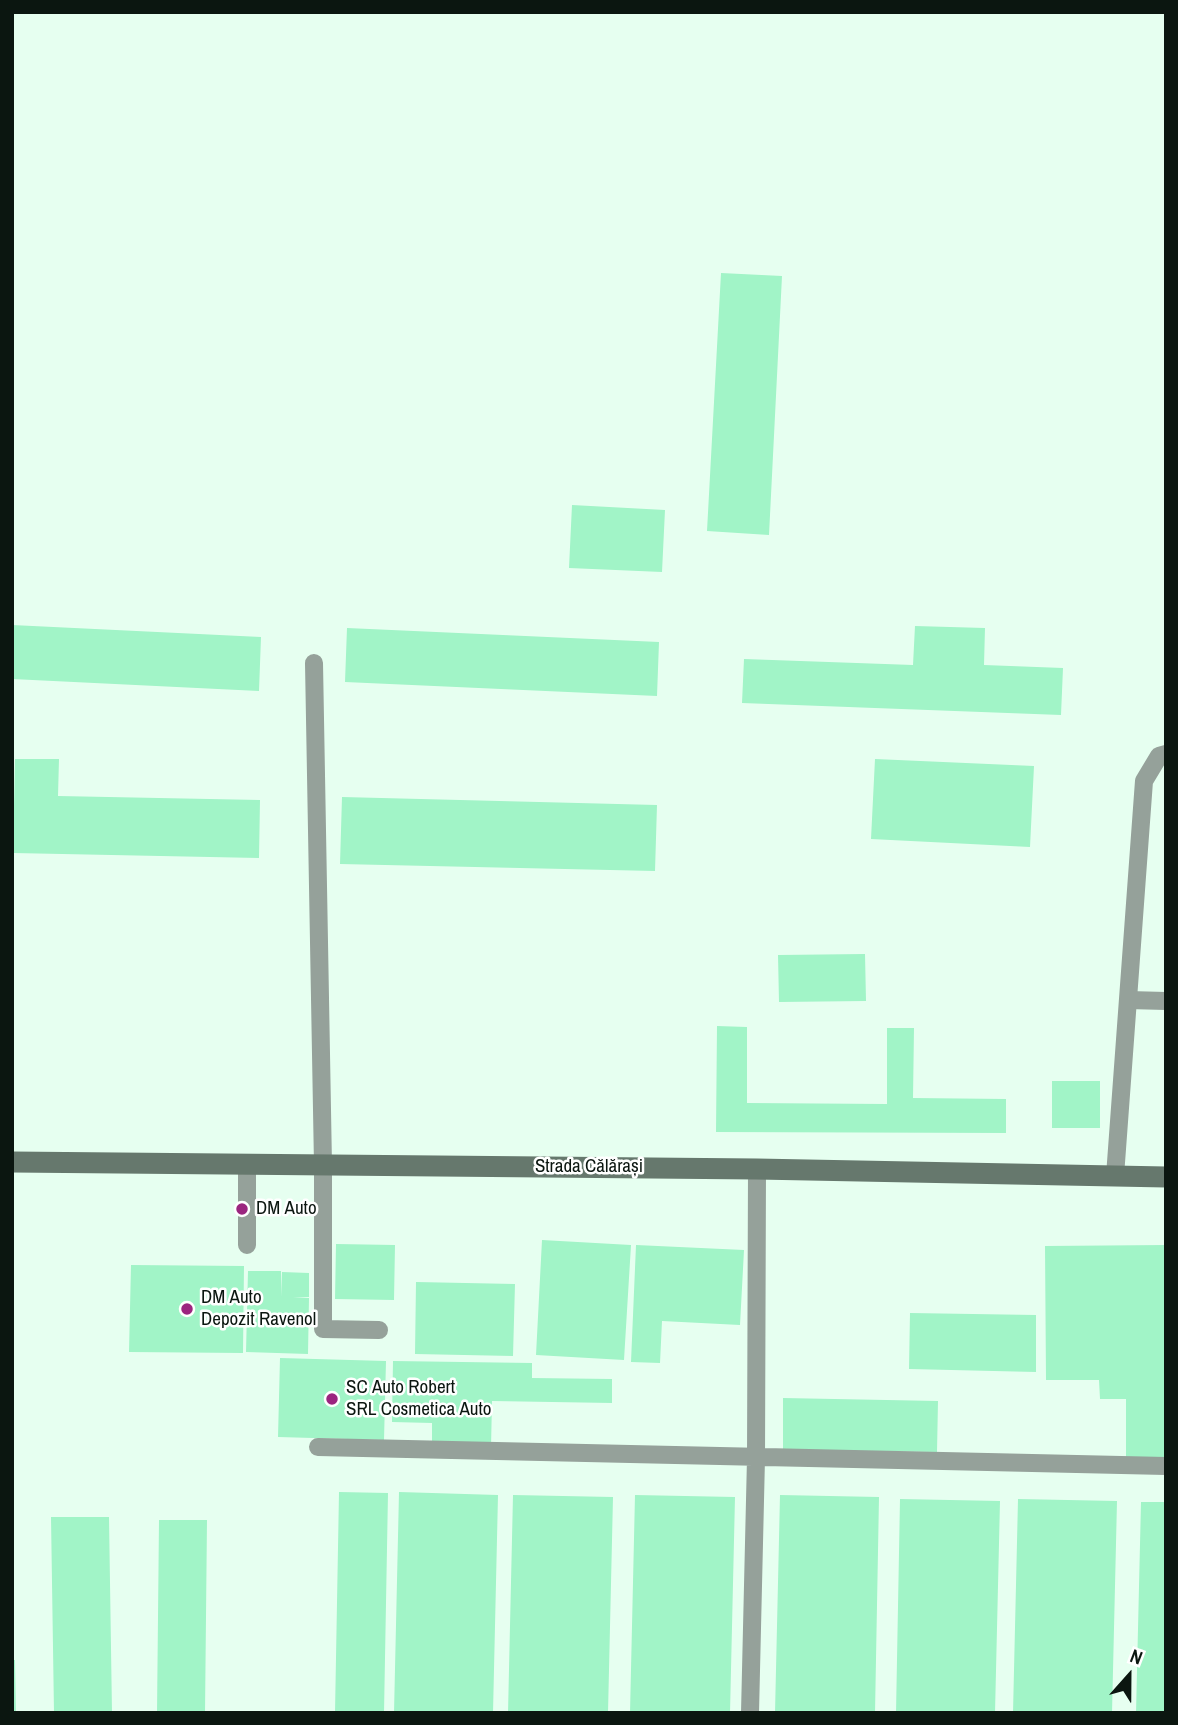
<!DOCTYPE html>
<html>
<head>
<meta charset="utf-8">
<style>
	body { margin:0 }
	#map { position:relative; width:1178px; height:1725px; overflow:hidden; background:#e6fff0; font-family:"Archivo Narrow",sans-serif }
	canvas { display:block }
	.frame { position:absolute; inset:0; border:14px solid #0b1610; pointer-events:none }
	.north { position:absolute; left:1094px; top:1641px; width:70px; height:70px; -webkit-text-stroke:5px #fff; paint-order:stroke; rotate:21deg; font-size:19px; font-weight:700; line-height:28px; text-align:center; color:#0b1610 }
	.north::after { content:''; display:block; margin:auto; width:24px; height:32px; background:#0b1610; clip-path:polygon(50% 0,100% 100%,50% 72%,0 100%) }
</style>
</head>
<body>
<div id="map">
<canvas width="1178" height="1725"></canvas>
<div class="frame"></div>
<div class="north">N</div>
</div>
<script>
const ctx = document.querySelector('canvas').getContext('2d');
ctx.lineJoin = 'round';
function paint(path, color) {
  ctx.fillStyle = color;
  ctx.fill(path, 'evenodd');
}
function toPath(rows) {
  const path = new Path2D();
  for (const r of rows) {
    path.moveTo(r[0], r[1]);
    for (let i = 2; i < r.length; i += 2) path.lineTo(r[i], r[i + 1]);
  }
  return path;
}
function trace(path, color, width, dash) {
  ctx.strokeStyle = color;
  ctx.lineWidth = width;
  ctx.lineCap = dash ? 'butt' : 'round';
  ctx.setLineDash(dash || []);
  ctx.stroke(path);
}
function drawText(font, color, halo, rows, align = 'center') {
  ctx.font = font + ' "Archivo Narrow",sans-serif';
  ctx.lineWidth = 5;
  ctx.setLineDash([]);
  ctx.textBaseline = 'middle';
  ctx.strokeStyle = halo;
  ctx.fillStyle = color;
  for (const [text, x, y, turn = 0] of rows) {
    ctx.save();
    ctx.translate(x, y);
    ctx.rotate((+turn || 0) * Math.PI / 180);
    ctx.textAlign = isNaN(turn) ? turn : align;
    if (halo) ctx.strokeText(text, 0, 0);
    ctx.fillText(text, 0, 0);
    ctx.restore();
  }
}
const building = toPath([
	[721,273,782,276,769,535,707,531],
	[572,505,665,510,662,572,569,568],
	[12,625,261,637,259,691,12,679],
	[915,626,985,628,984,665,1063,668,1061,715,742,703,744,659,913,665],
	[347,628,659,642,657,696,345,682],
	[15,759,59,759,58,796,260,800,259,858,13,853],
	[875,759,1034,766,1030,847,871,839],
	[342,797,657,805,655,871,340,864],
	[865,954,866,1001,779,1002,778,955],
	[717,1026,747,1027,747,1103,887,1104,887,1028,914,1028,913,1098,1006,1099,1006,1133,716,1132],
	[1052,1081,1100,1081,1100,1128,1052,1128],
	[542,1240,631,1245,624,1360,536,1355],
	[336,1244,395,1245,394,1300,335,1299],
	[636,1245,744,1250,740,1325,662,1321,660,1363,631,1362],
	[1166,1245,1166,1458,1126,1459,1126,1399,1100,1399,1099,1380,1046,1380,1045,1246],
	[131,1265,244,1266,243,1353,129,1352],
	[248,1271,281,1271,282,1297,282,1272,309,1273,309,1297,293,1298,309,1298,308,1354,246,1352],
	[416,1282,515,1284,513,1356,415,1354],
	[910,1313,1036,1315,1036,1372,909,1369],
	[280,1358,386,1361,384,1440,278,1437],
	[393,1361,532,1363,532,1378,612,1379,612,1403,492,1401,491,1448,432,1447,432,1423,392,1422],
	[783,1398,938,1401,937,1452,783,1450],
	[339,1492,388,1493,384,1713,335,1713],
	[399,1492,498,1495,493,1713,394,1713],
	[513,1495,613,1497,608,1713,508,1713],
	[635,1495,735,1497,730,1713,630,1713],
	[780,1495,879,1497,875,1713,775,1713],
	[900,1499,1000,1501,995,1713,896,1713],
	[1018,1499,1117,1501,1112,1713,1013,1713],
	[1141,1502,1166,1502,1166,1713,1136,1713],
	[51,1517,109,1517,112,1713,54,1713],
	[159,1520,207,1520,205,1713,157,1713],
	[12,1660,15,1660,16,1713,12,1713]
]);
const lane = toPath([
	[314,663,323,1165,323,1329,379,1330],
	[1128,1000,1166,1001],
	[1115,1176,1144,781,1159,756,1166,754],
	[247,1245,247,1164],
	[318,1447,1166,1466],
	[750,1713,756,1458,757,1169]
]);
const secondary = toPath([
	[12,1162,757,1169,1166,1177]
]);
const markers = [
	[242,1209,7,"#9b257f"],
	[187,1309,7,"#9b257f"],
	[332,1399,7,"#9b257f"]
];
const streetNames = [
	["Strada Călărași",589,1167]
];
const poiNames = [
	["DM Auto",256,1209],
	["DM Auto",201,1298],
	["Depozit Ravenol",201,1320],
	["SC Auto Robert",346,1388],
	["SRL Cosmetica Auto",346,1410]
];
paint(building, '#a1f4c7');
trace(lane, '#95a19a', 18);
trace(secondary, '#66786d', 21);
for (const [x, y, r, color] of markers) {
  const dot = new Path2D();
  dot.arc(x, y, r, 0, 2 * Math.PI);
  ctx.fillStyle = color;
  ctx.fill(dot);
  trace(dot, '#fff', 2.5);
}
drawText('19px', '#0b1610', '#fff', streetNames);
drawText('19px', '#0b1610', '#fff', poiNames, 'left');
</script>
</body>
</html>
